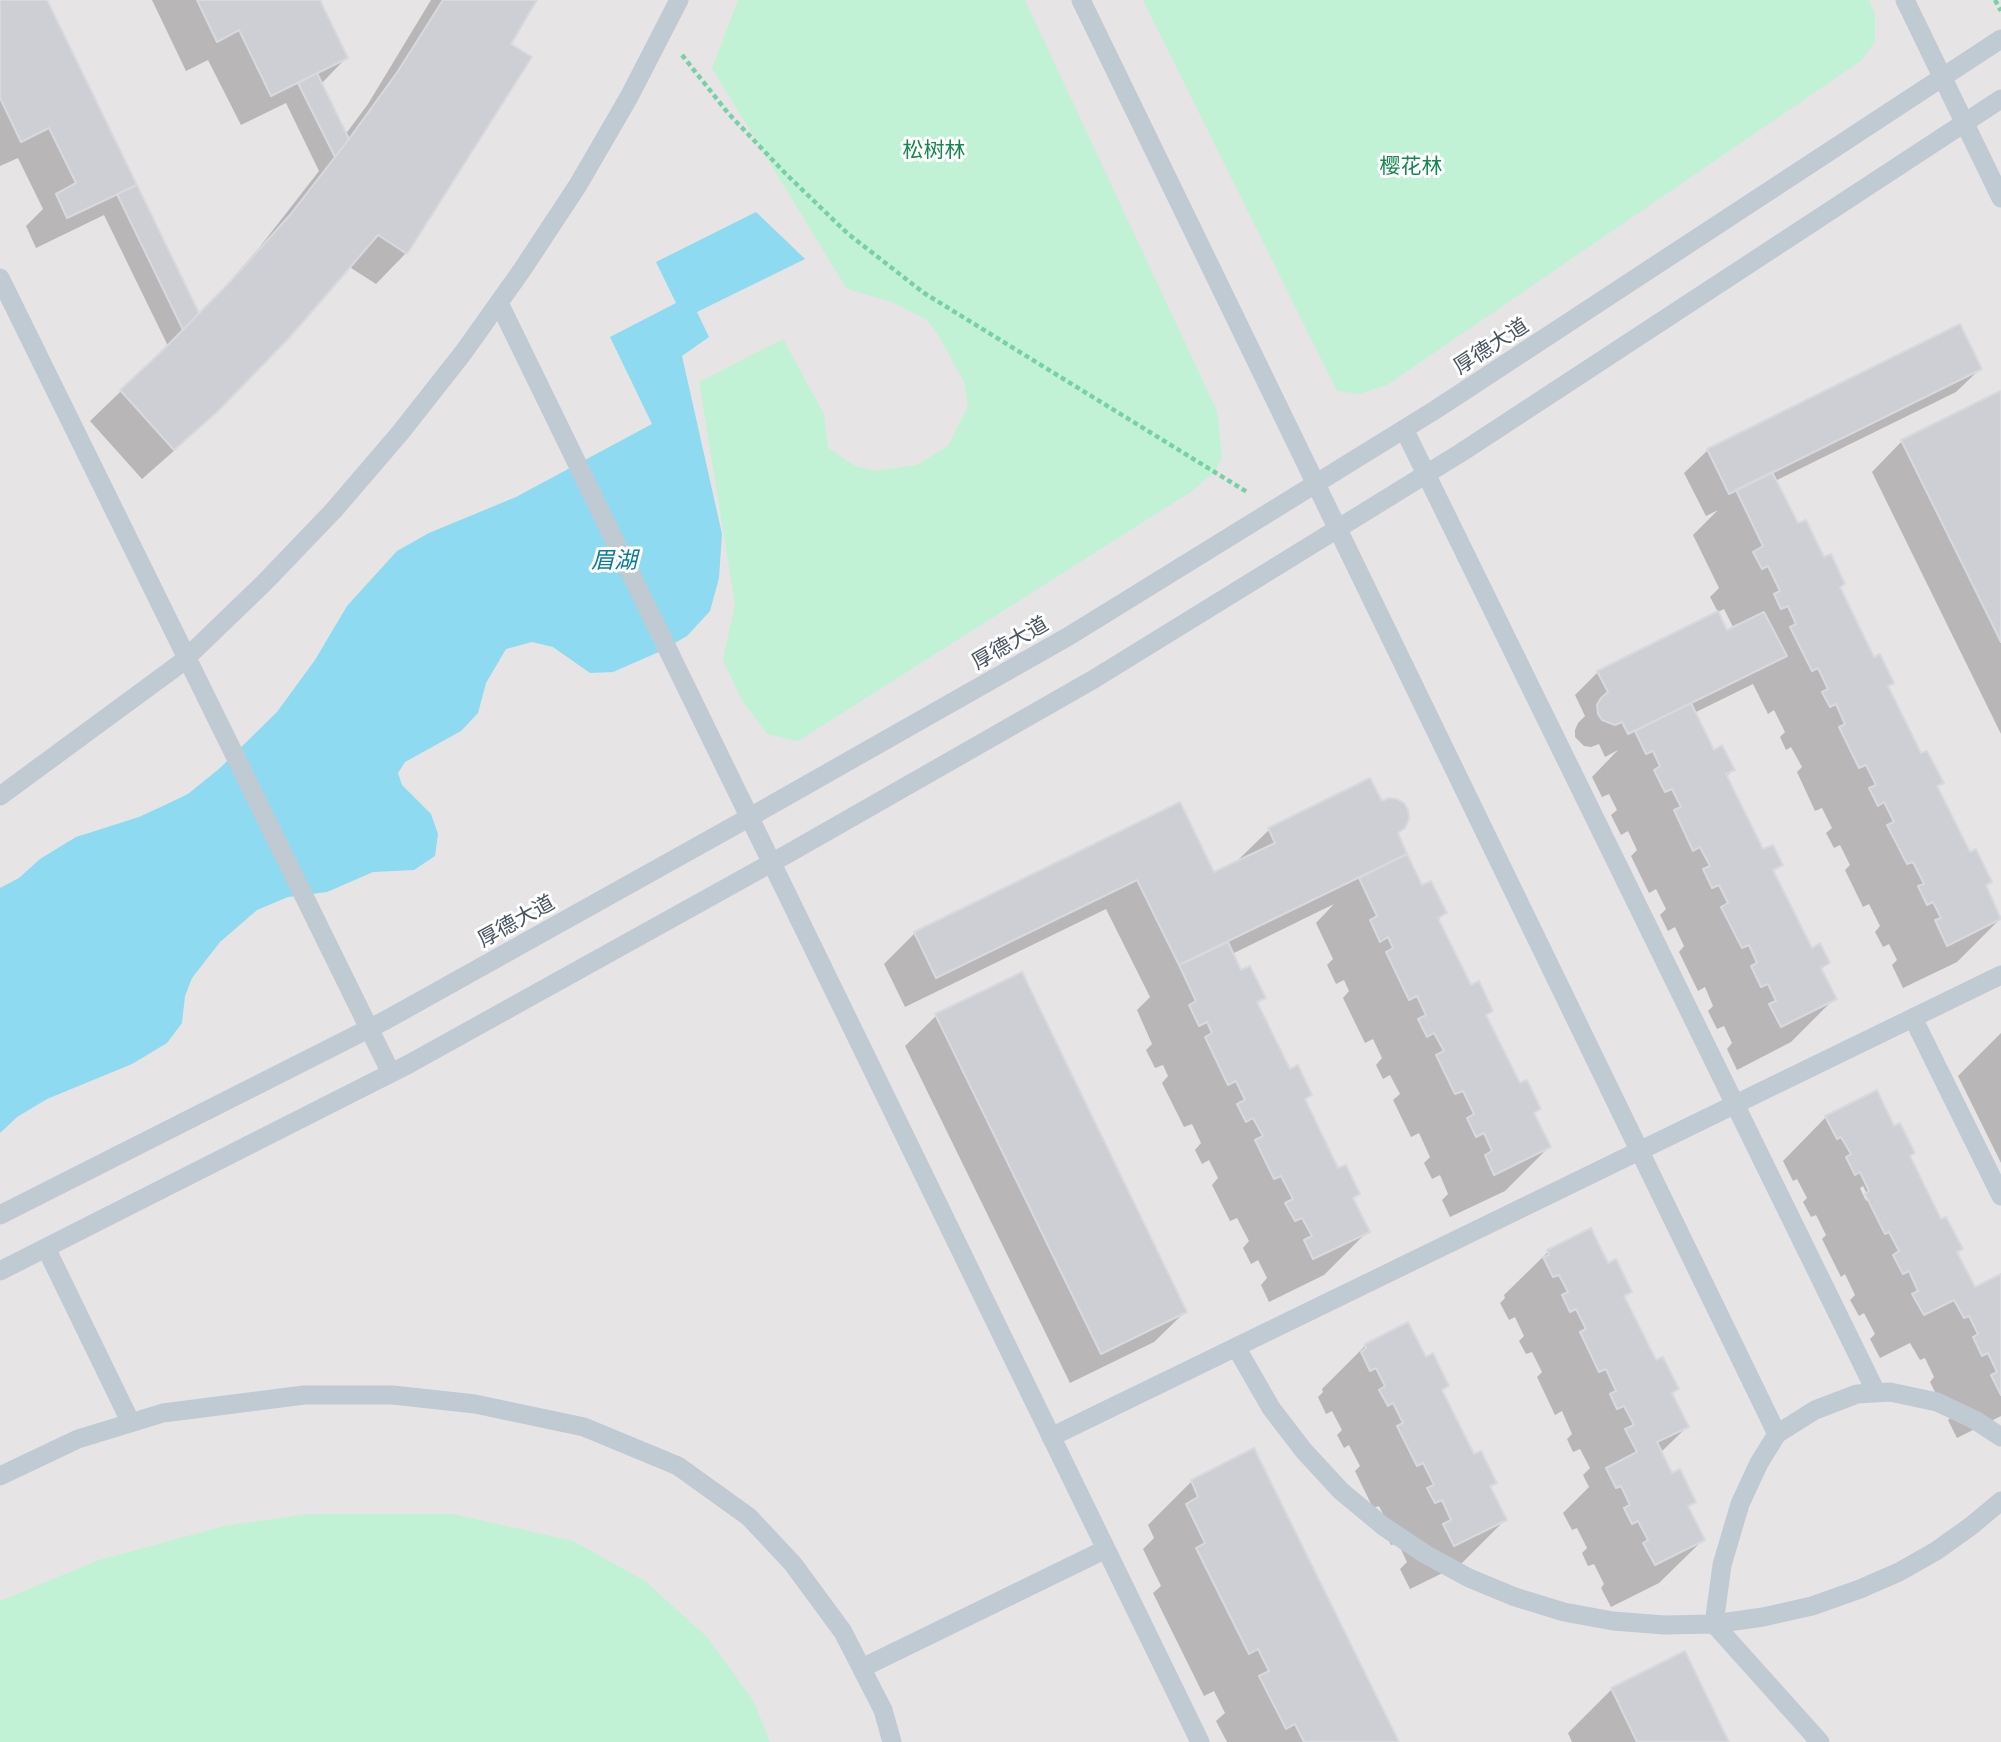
<!DOCTYPE html>
<html>
<head>
<meta charset="utf-8">
<style>
	body { margin:0 }
	canvas { display:block; background:#f5f3f3 }
</style>
</head>
<body>
<canvas width="2001" height="1742"></canvas>
<script>
const ctx = document.querySelector('canvas').getContext('2d');
ctx.lineJoin = 'round';
function paint(path, color) {
  ctx.fillStyle = color;
  ctx.fill(path, 'evenodd');
}
function toPath(rows) {
  const path = new Path2D();
  for (const r of rows) {
    path.moveTo(r[0], r[1]);
    for (let i = 2; i < r.length; i += 2) path.lineTo(r[i], r[i + 1]);
  }
  return path;
}
function trace(path, color, width, dash) {
  ctx.strokeStyle = color;
  ctx.lineWidth = width;
  ctx.lineCap = dash ? 'butt' : 'round';
  ctx.setLineDash(dash || []);
  ctx.stroke(path);
}
function drawText(font, color, halo, rows, align = 'center') {
  ctx.font = font + ' Commissioner,"Noto Sans SC",sans-serif';
  ctx.lineWidth = 6;
  ctx.setLineDash([]);
  ctx.textBaseline = 'middle';
  ctx.strokeStyle = halo;
  ctx.fillStyle = color;
  for (const [text, x, y, turn = 0] of rows) {
    ctx.save();
    ctx.translate(x, y);
    ctx.rotate((+turn || 0) * Math.PI / 180);
    ctx.textAlign = isNaN(turn) ? turn : align;
    if (halo) ctx.strokeText(text, 0, 0);
    ctx.fillText(text, 0, 0);
    ctx.restore();
  }
}
const education = toPath([
	[0,0,2001,0,2001,1742,0,1742]
]);
const green = toPath([
	[738,0,1025,0,1217,411,1222,457,1215,471,1192,491,798,741,767,734,742,700,723,660,735,604,699,382,783,339,824,414,828,448,855,466,875,471,917,465,948,446,968,407,964,382,938,334,927,320,894,303,847,289,712,68],
	[1143,0,1869,0,1875,14,1875,41,1862,60,1387,385,1359,394,1337,391],
	[309,1514,453,1514,573,1541,645,1581,708,1638,754,1702,770,1742,0,1742,0,1601,99,1560,224,1526]
]);
const water = toPath([
	[756,212,805,259,697,312,709,337,682,356,722,534,719,578,710,611,687,636,661,651,613,672,590,673,553,647,532,642,506,649,486,683,478,713,461,731,405,762,398,773,402,785,431,814,438,834,435,856,414,870,373,872,327,892,288,897,257,910,220,942,192,978,185,996,182,1023,167,1043,132,1064,47,1099,17,1117,0,1133,0,888,19,878,40,859,76,837,139,817,165,805,188,794,220,768,277,712,315,660,347,606,397,551,429,533,516,497,652,424,610,337,676,303,656,262]
]);
const shadow = toPath([
	[0,0,45,0,199,316,259,248,319,171,286,103,241,125,208,60,186,71,152,0,318,0,346,58,321,84,345,135,368,104,431,0,534,0,509,45,406,253,376,284,348,266,288,336,184,442,142,479,90,421,168,346,104,215,36,248,26,226,43,209,18,158,0,166],
	[1980,369,1956,392,1775,481,1797,526,1838,588,1874,660,1892,683,1887,688,1920,756,1942,783,1936,788,1969,855,1990,881,1985,886,2001,918,1957,962,1903,988,1892,965,1897,960,1889,944,1883,947,1875,932,1880,926,1869,904,1863,907,1845,870,1850,865,1840,845,1834,848,1826,833,1832,828,1822,808,1815,811,1797,772,1802,767,1791,747,1786,750,1780,737,1785,732,1774,710,1768,714,1753,684,1694,713,1713,752,1733,770,1726,777,1762,852,1780,864,1773,872,1811,950,1828,963,1821,970,1835,998,1791,1042,1737,1070,1727,1049,1732,1043,1724,1026,1717,1029,1708,1011,1713,1006,1705,987,1698,991,1679,952,1684,946,1675,927,1668,931,1660,915,1666,909,1656,889,1649,893,1631,856,1637,850,1628,831,1621,835,1611,815,1617,810,1609,794,1602,797,1592,777,1618,750,1605,757,1599,744,1591,747,1584,746,1575,737,1575,730,1578,723,1585,716,1575,695,1598,672,1734,629,1724,609,1718,612,1710,597,1719,588,1693,535,1718,510,1706,516,1684,473,1708,450],
	[2001,397,2001,734,1872,472,1902,441],
	[1370,780,1422,887,1445,913,1438,920,1470,987,1491,1010,1485,1017,1519,1086,1539,1109,1533,1115,1549,1147,1505,1191,1450,1217,1442,1200,1448,1194,1440,1175,1432,1179,1424,1163,1430,1157,1419,1133,1411,1137,1393,1100,1400,1094,1390,1075,1383,1079,1376,1065,1382,1058,1373,1039,1365,1043,1343,998,1349,991,1344,980,1336,984,1327,965,1333,959,1316,923,1334,904,1232,954,1240,972,1264,998,1256,1005,1289,1071,1310,1095,1304,1101,1338,1170,1358,1194,1352,1200,1367,1232,1324,1275,1269,1302,1261,1285,1267,1278,1258,1260,1251,1264,1243,1248,1249,1241,1237,1218,1230,1221,1212,1185,1218,1178,1209,1160,1202,1164,1195,1150,1201,1143,1192,1124,1184,1127,1162,1083,1168,1076,1163,1065,1155,1068,1146,1050,1152,1044,1137,1010,1150,997,1106,909,905,1007,884,964,915,933,1179,804,1214,875,1239,862,1238,860,1269,830],
	[936,1016,1185,1312,1154,1342,1070,1383,905,1046],
	[2001,1033,2001,1163,1958,1076],
	[1826,1117,1908,1157,1940,1222,1961,1249,1956,1254,1974,1289,2001,1276,2001,1416,1957,1438,1948,1420,1953,1415,1938,1398,1930,1382,1934,1377,1925,1358,1920,1360,1910,1343,1880,1358,1870,1339,1875,1334,1864,1313,1859,1316,1850,1300,1855,1295,1845,1274,1841,1277,1822,1239,1826,1235,1816,1215,1811,1217,1803,1202,1807,1198,1797,1179,1793,1181,1783,1161],
	[1863,1186,1869,1198,1866,1201,1860,1188],
	[1548,1252,1608,1266,1630,1292,1624,1298,1656,1363,1677,1389,1671,1395,1687,1427,1660,1453,1671,1475,1694,1501,1687,1508,1703,1540,1659,1583,1611,1607,1601,1588,1604,1584,1594,1564,1588,1566,1582,1553,1587,1548,1577,1528,1572,1530,1563,1513,1589,1487,1583,1475,1590,1468,1580,1449,1573,1452,1567,1439,1572,1434,1562,1411,1555,1415,1537,1377,1542,1372,1532,1352,1526,1354,1519,1341,1524,1336,1515,1317,1509,1320,1500,1303,1505,1298,1504,1295],
	[1366,1345,1425,1359,1447,1386,1441,1392,1473,1457,1495,1483,1489,1488,1505,1520,1461,1564,1410,1589,1400,1569,1407,1562,1398,1543,1391,1545,1385,1533,1390,1528,1379,1506,1373,1508,1355,1471,1360,1466,1349,1445,1344,1448,1337,1435,1342,1430,1332,1411,1326,1414,1318,1397,1323,1392,1322,1389],
	[1192,1481,1397,1742,1227,1742,1216,1721,1225,1713,1214,1691,1204,1696,1153,1593,1161,1586,1143,1549,1154,1538,1148,1525],
	[1684,1654,1727,1742,1572,1742,1568,1733,1612,1689]
]);
const building = toPath([
	[0,0,47,0,137,185,67,218,56,194,76,183,49,128,21,142,0,98,0,0],
	[197,0,320,0,348,58,271,96,239,30,217,42,197,0],
	[443,0,537,0,511,44,532,57,407,254,378,235,289,338,217,412,174,450,120,390,160,353,230,282,290,215,349,139,398,71,443,0],
	[317,73,349,139,335,157,298,83,317,73],
	[137,185,199,313,183,330,117,194,137,185],
	[1960,324,1982,369,1729,494,1707,449,1960,324],
	[2000,391,2001,393,2001,642,1901,440,2000,391],
	[1772,472,1798,523,1806,520,1824,557,1831,554,1845,584,1840,587,1874,657,1880,654,1894,683,1888,686,1921,753,1927,751,1944,783,1937,786,1970,852,1976,849,1992,882,1986,885,2001,919,1947,946,1935,920,1941,918,1933,902,1927,905,1918,886,1924,884,1913,862,1907,864,1887,825,1894,822,1884,802,1878,806,1869,788,1876,785,1866,765,1859,768,1839,727,1845,724,1836,704,1830,707,1822,692,1828,689,1818,668,1812,671,1790,627,1796,624,1788,606,1781,609,1774,594,1780,591,1768,566,1762,569,1753,552,1763,546,1736,490,1772,472],
	[1718,611,1727,630,1764,612,1787,656,1628,734,1622,722,1615,725,1602,720,1598,714,1597,705,1601,698,1608,692,1597,671,1718,611],
	[1691,703,1714,750,1722,745,1735,770,1726,774,1763,849,1773,845,1783,865,1773,870,1812,948,1820,943,1830,963,1821,968,1837,999,1781,1027,1769,1004,1776,1001,1768,984,1761,987,1751,966,1757,963,1749,945,1742,948,1721,907,1728,903,1719,885,1712,888,1703,869,1710,866,1700,847,1693,851,1674,810,1681,807,1672,789,1665,792,1654,770,1660,766,1653,751,1646,754,1635,731,1691,703],
	[1370,778,1382,801,1389,798,1397,799,1404,803,1408,810,1409,819,1405,828,1398,833,1407,854,1179,965,1137,880,936,978,914,932,1180,802,1214,872,1275,843,1268,828,1370,778],
	[1407,854,1422,885,1431,881,1447,913,1438,918,1471,985,1479,981,1493,1011,1486,1015,1520,1083,1527,1080,1541,1109,1534,1113,1551,1147,1494,1175,1485,1155,1492,1151,1484,1133,1476,1137,1467,1118,1474,1114,1463,1091,1455,1094,1436,1055,1444,1051,1434,1033,1427,1037,1418,1019,1426,1015,1417,996,1409,1000,1386,952,1393,948,1388,937,1380,942,1370,920,1377,916,1359,878,1407,854],
	[1228,942,1241,970,1250,966,1266,998,1257,1002,1290,1069,1298,1065,1312,1095,1305,1099,1338,1168,1346,1165,1360,1194,1353,1198,1370,1232,1313,1259,1304,1240,1312,1236,1302,1218,1295,1221,1285,1203,1293,1199,1281,1176,1274,1179,1255,1140,1263,1136,1253,1118,1246,1122,1237,1104,1245,1100,1236,1081,1228,1085,1205,1037,1212,1033,1207,1022,1199,1026,1189,1005,1196,1001,1179,965,1228,942],
	[1022,972,1187,1312,1101,1354,935,1014,1022,972],
	[1877,1090,1894,1126,1900,1123,1915,1153,1910,1156,1941,1219,1946,1217,1963,1249,1957,1252,1975,1287,2001,1274,2001,1395,1991,1375,1997,1372,1988,1353,1982,1356,1973,1337,1978,1334,1969,1316,1964,1318,1954,1300,1924,1315,1912,1294,1918,1291,1909,1271,1903,1274,1893,1255,1899,1251,1889,1232,1885,1234,1865,1194,1869,1191,1860,1172,1855,1175,1846,1157,1851,1154,1841,1137,1837,1139,1825,1116,1877,1090],
	[1591,1228,1608,1263,1616,1259,1632,1292,1624,1296,1656,1360,1663,1357,1679,1389,1672,1393,1689,1427,1657,1442,1672,1473,1680,1469,1696,1502,1688,1506,1705,1540,1655,1565,1643,1543,1648,1540,1638,1521,1632,1524,1624,1508,1630,1505,1621,1486,1616,1488,1606,1468,1637,1452,1625,1429,1634,1425,1624,1406,1617,1409,1610,1394,1616,1391,1606,1369,1599,1372,1580,1332,1586,1329,1576,1309,1570,1312,1562,1295,1568,1292,1559,1275,1553,1277,1543,1257,1549,1255,1547,1250,1591,1228],
	[1408,1322,1426,1357,1433,1353,1449,1386,1442,1390,1474,1454,1481,1451,1497,1483,1490,1486,1507,1520,1454,1546,1443,1524,1451,1520,1442,1500,1435,1503,1427,1488,1434,1485,1423,1463,1417,1466,1397,1426,1403,1423,1393,1403,1388,1406,1379,1390,1385,1386,1376,1368,1370,1371,1361,1352,1366,1348,1365,1344,1408,1322],
	[1254,1448,1399,1742,1304,1742,1295,1724,1286,1729,1259,1676,1269,1671,1258,1649,1249,1654,1196,1548,1205,1543,1186,1504,1198,1497,1191,1480,1254,1448],
	[1685,1651,1729,1742,1637,1742,1611,1688,1685,1651]
]);
const path = toPath([
	[1995,0,2001,11],
	[682,55,728,113,785,173,847,233,924,293,1247,492]
]);
const lane = toPath([
	[1081,0,1777,1434],
	[1905,0,2001,198],
	[0,278,391,1073],
	[499,303,1200,1742],
	[1404,429,1876,1392],
	[0,796,181,663,264,583,334,510,400,433,463,353,522,270,578,185,629,97,679,0],
	[1913,1018,2001,1196],
	[0,1215,386,1020,750,817,1069,636,1435,410,2001,39],
	[46,1248,131,1423],
	[0,1271,409,1064,791,852,1094,679,1462,452,2001,99],
	[1236,1347,1271,1408,1304,1451,1341,1491,1383,1526,1425,1554,1469,1578,1515,1597,1564,1612,1613,1621,1664,1625,1714,1624,1763,1617,1812,1606,1860,1589,1899,1572,1936,1551,1971,1526,2001,1501],
	[1051,1437,2001,975],
	[0,1476,78,1439,163,1413,304,1395,393,1395,475,1404,584,1427,678,1466,749,1517,793,1564,843,1632,883,1710,892,1742],
	[862,1668,1106,1549],
	[1820,1742,1714,1624,1722,1565,1740,1504,1759,1463,1777,1434,1815,1410,1857,1394,1890,1392,1937,1402,1975,1420,2001,1437]
]);
const parkNames = [
	["松树林",934,150],
	["樱花林",1411,166]
];
const streetNames = [
	["厚德大道",1491,346,-33],
	["厚德大道",1010,643,-30],
	["厚德大道",516,921,-29]
];
const waterNames = [
	["眉湖",614,560]
];
paint(education, '#e6e4e5');
paint(green, '#c2f2d5');
paint(water, '#8edaf0');
paint(shadow, '#0003');
paint(building, '#cdcfd5');
trace(building, '#d7d9de', 2);
trace(path, '#78d1a6', 4.5, [5, 3.5]);
trace(lane, '#c0cad2', 19);
drawText('21px', '#158750', '#fff', parkNames);
drawText('21px', '#495661', '#fff', streetNames);
drawText('italic 23px', '#097c9c', '#fff', waterNames);
</script>
</body>
</html>
